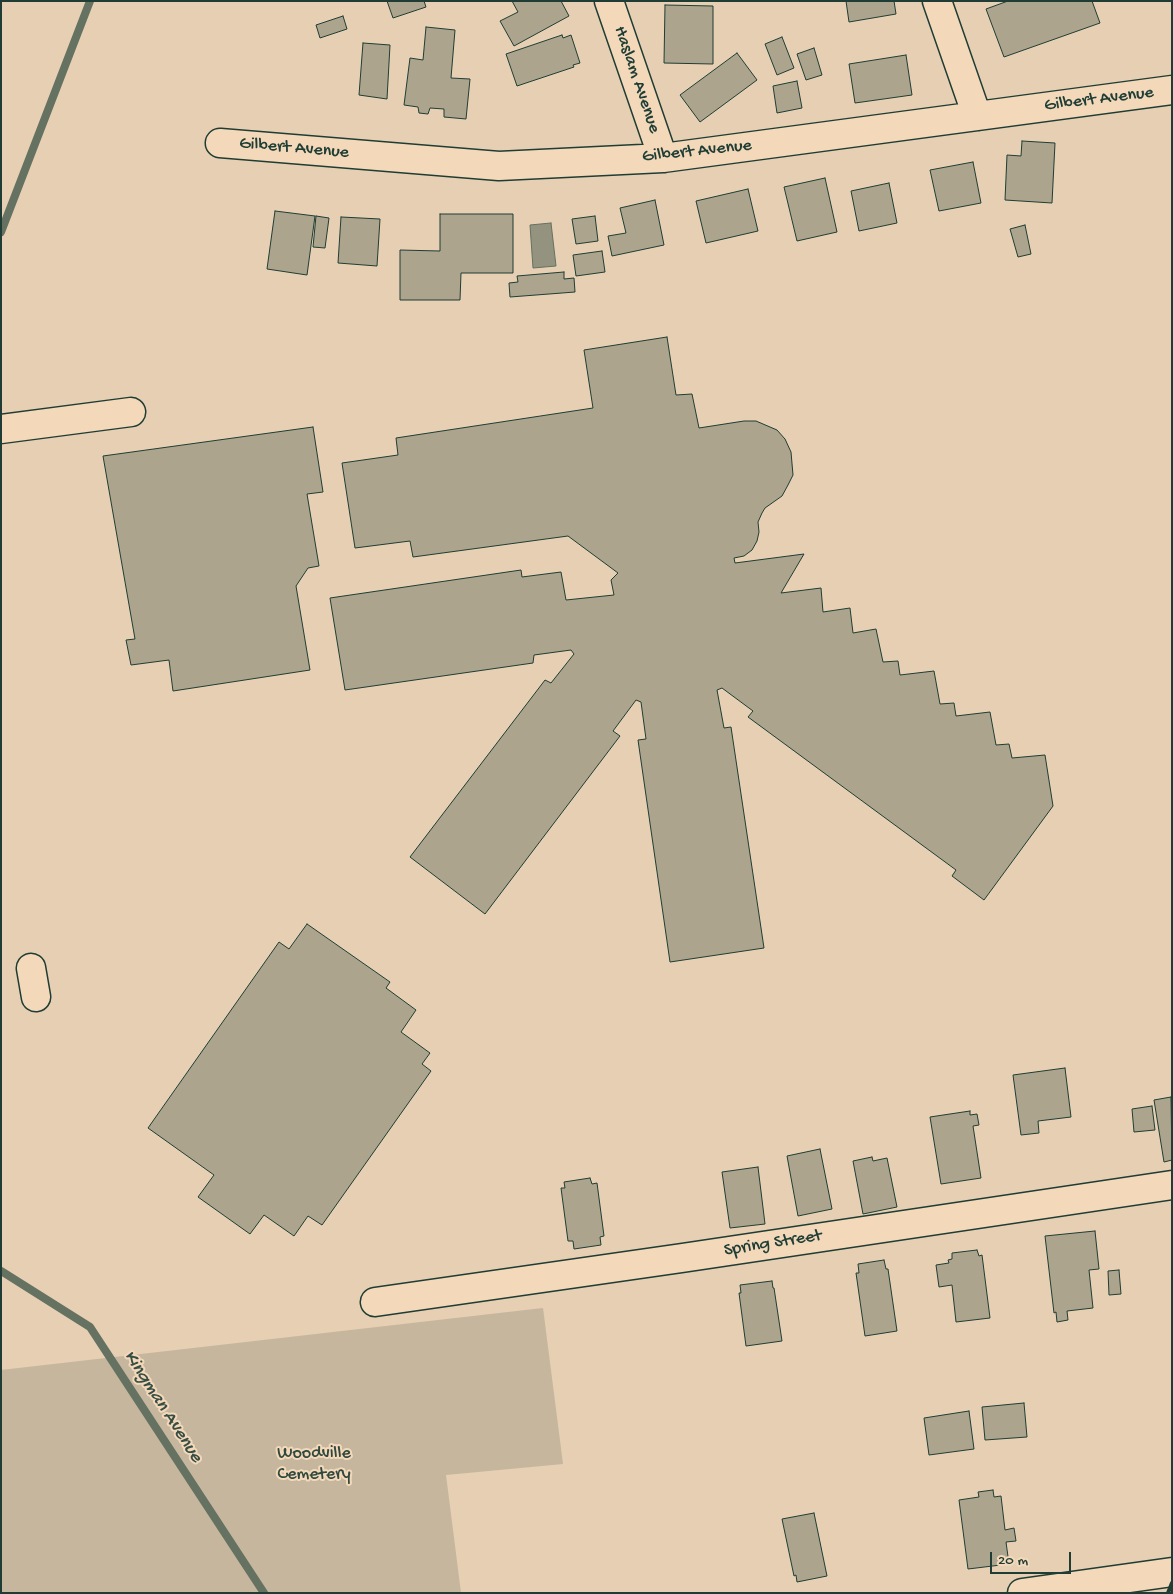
<!DOCTYPE html>
<html>
<head>
<meta charset="utf-8">
<style>
	body { margin:0 }
	#map { position:relative; width:1173px; height:1594px; overflow:hidden; background:#e6cfb2; font-family:"Gochi Hand",sans-serif }
	canvas { display:block }
	.frame { position:absolute; inset:0; border:2px solid #1f3d34; pointer-events:none }
	.scale { position:absolute; left:990px; top:1552px; width:81px; height:22px; box-sizing:border-box; border:2px solid #1f3d34; border-top:0; padding-left:6px; font-size:15px; line-height:18px; white-space:nowrap; color:#1f3d34; -webkit-text-stroke:4px #f3d8ba; paint-order:stroke }
</style>
</head>
<body>
<div id="map">
<canvas width="1173" height="1594"></canvas>
<div class="frame"></div>
<div class="scale">20 m</div>
</div>
<script>
const ctx = document.querySelector('canvas').getContext('2d');
ctx.lineJoin = 'round';
function paint(path, color) {
  ctx.fillStyle = color;
  ctx.fill(path, 'evenodd');
}
function toPath(rows) {
  const path = new Path2D();
  for (const r of rows) {
    path.moveTo(r[0], r[1]);
    for (let i = 2; i < r.length; i += 2) path.lineTo(r[i], r[i + 1]);
  }
  return path;
}
function trace(path, color, width, dash) {
  ctx.strokeStyle = color;
  ctx.lineWidth = width;
  ctx.lineCap = dash ? 'butt' : 'round';
  ctx.setLineDash(dash || []);
  ctx.stroke(path);
}
function drawText(font, color, halo, rows, align = 'center') {
  ctx.font = font + ' "Gochi Hand",sans-serif';
  ctx.lineWidth = 4;
  ctx.setLineDash([]);
  ctx.textBaseline = 'middle';
  ctx.strokeStyle = halo;
  ctx.fillStyle = color;
  for (const [text, x, y, turn = 0] of rows) {
    ctx.save();
    ctx.translate(x, y);
    ctx.rotate((+turn || 0) * Math.PI / 180);
    ctx.textAlign = isNaN(turn) ? turn : align;
    if (halo) ctx.strokeText(text, 0, 0);
    ctx.fillText(text, 0, 0);
    ctx.restore();
  }
}
const green = toPath([
	[543,1308,563,1464,446,1475,461,1593,1,1593,1,1370]
]);
const water = toPath([
	[551,223,556,266,533,268,530,225,551,223]
]);
const stream = toPath([
	[1,232,90,1],
	[1,1271,90,1327,264,1593]
]);
const building = toPath([
	[387,1,424,1,426,7,393,18,387,1],
	[512,1,561,1,569,16,514,46,500,21,518,12,512,1],
	[846,1,894,1,896,14,849,22,846,1],
	[1008,1,1092,1,1100,23,1004,57,986,9,1008,1],
	[665,5,713,6,713,64,664,63,665,5],
	[343,16,347,29,320,38,316,25,343,16],
	[426,27,455,30,451,78,470,79,466,119,444,117,444,109,430,108,428,114,419,113,418,107,404,105,410,58,423,60,426,27],
	[562,35,563,38,571,35,580,63,573,65,574,67,517,86,506,54,562,35],
	[782,37,794,68,777,75,765,44,782,37],
	[363,43,390,45,387,99,359,95,363,43],
	[814,48,822,75,806,80,797,54,814,48],
	[737,53,757,80,700,122,680,95,737,53],
	[906,55,912,95,855,103,849,64,906,55],
	[797,81,802,108,777,113,773,86,797,81],
	[1022,141,1055,143,1052,203,1005,200,1007,155,1021,156,1022,141],
	[973,162,981,203,939,211,930,170,973,162],
	[825,178,837,232,797,241,784,187,825,178],
	[889,183,897,223,859,231,851,191,889,183],
	[748,189,758,231,706,243,696,201,748,189],
	[655,200,664,245,612,256,608,236,626,233,620,208,655,200],
	[275,211,315,216,307,275,267,269,275,211],
	[440,214,513,214,513,273,461,273,460,300,400,300,400,250,440,251,440,214],
	[316,216,329,218,325,248,313,247,316,216],
	[595,216,598,241,576,244,572,219,595,216],
	[341,217,380,219,377,266,338,263,341,217],
	[1025,225,1031,254,1018,257,1010,229,1025,225],
	[602,251,605,272,576,276,573,255,602,251],
	[564,272,564,279,574,278,575,292,510,297,509,283,518,282,517,276,564,272],
	[667,337,676,395,692,394,699,428,744,421,756,421,777,430,785,439,791,452,793,475,788,485,782,496,765,508,762,513,758,522,759,532,757,541,752,550,744,556,734,558,735,563,804,554,781,593,821,588,823,612,850,608,853,633,876,629,883,662,898,661,900,675,934,671,940,704,954,703,956,716,990,712,996,745,1009,744,1012,758,1045,755,1053,806,984,900,952,876,956,870,748,717,753,711,722,688,717,690,724,728,731,727,764,948,670,962,638,740,646,739,641,702,636,700,613,731,620,736,485,914,410,857,545,680,551,683,574,654,571,650,534,655,533,663,345,690,330,598,521,570,522,577,561,572,566,600,614,595,611,580,618,573,568,536,413,557,410,541,355,548,342,463,398,455,396,438,593,408,584,350,667,337],
	[313,427,323,492,307,494,319,566,308,568,296,586,310,670,173,691,169,660,131,665,126,640,135,639,103,456,313,427],
	[307,924,390,982,386,988,416,1010,401,1032,430,1053,422,1064,431,1071,322,1225,308,1216,294,1236,264,1215,250,1234,198,1197,214,1175,148,1128,279,942,289,949,307,924],
	[1065,1068,1071,1117,1038,1121,1039,1133,1021,1135,1013,1075,1065,1068],
	[1171,1097,1172,1160,1164,1162,1154,1100,1171,1097],
	[1152,1106,1155,1130,1134,1132,1132,1109,1152,1106],
	[970,1111,970,1115,977,1114,979,1125,973,1126,981,1178,941,1184,930,1117,970,1111],
	[820,1149,832,1209,798,1216,787,1156,820,1149],
	[872,1157,873,1161,887,1158,897,1207,863,1214,853,1161,872,1157],
	[758,1167,765,1224,730,1228,722,1172,758,1167],
	[590,1178,592,1184,597,1183,604,1236,600,1237,601,1245,574,1249,573,1241,568,1241,561,1188,565,1188,564,1182,590,1178],
	[1095,1231,1099,1269,1089,1270,1093,1308,1067,1311,1068,1320,1057,1322,1056,1312,1054,1313,1045,1236,1095,1231],
	[977,1250,979,1256,982,1255,990,1318,956,1322,952,1285,939,1287,936,1265,949,1263,948,1260,952,1259,952,1253,977,1250],
	[884,1260,886,1269,888,1269,897,1331,865,1336,856,1273,859,1273,858,1264,884,1260],
	[1119,1270,1121,1294,1109,1295,1108,1271,1119,1270],
	[772,1281,773,1288,774,1288,782,1341,746,1346,739,1293,741,1293,740,1285,772,1281],
	[1024,1403,1027,1437,985,1440,982,1407,1024,1403],
	[969,1411,974,1449,929,1455,924,1418,969,1411],
	[993,1490,994,1497,1001,1496,1005,1530,1014,1528,1016,1541,1006,1542,1009,1564,968,1569,959,1500,979,1497,978,1492,993,1490],
	[814,1513,827,1576,797,1582,796,1575,794,1576,782,1519,814,1513]
]);
const minor = toPath([
	[609,1,663,158],
	[937,1,977,116],
	[220,143,499,166,663,158,1172,90],
	[1,429,131,412],
	[31,968,36,997],
	[375,1302,682,1258,1172,1185],
	[1022,1593,1172,1572]
]);
const rail = toPath([
	[1168,1593,1172,1583]
]);
const streetNames = [
	["Haslam Avenue",636,80,71],
	["Gilbert Avenue",1099,100,-7],
	["Gilbert Avenue",294,149,5],
	["Gilbert Avenue",697,152,-6],
	["Spring Street",773,1244,-9]
];
const parkNames = [
	["Woodville",314,1454],
	["Cemetery",314,1475]
];
const waterNames = [
	["Kingman Avenue",162,1407,57]
];
paint(green, '#c5b69d');
paint(water, '#94937f');
trace(water, '#657161', 1);
trace(stream, '#657161', 8);
paint(building, '#aca48c');
trace(building, '#1f3d34', 1);
trace(minor, '#1f3d34', 31);
trace(minor, '#f3d8ba', 28);
trace(rail, '#1f3d34', 4);
drawText('18px', '#1f3d34', '#f3d8ba', streetNames);
drawText('18px', '#30493e', '#f3d8ba', parkNames);
drawText('italic 19px', '#364e43', '#f3d8ba', waterNames);
</script>
</body>
</html>
